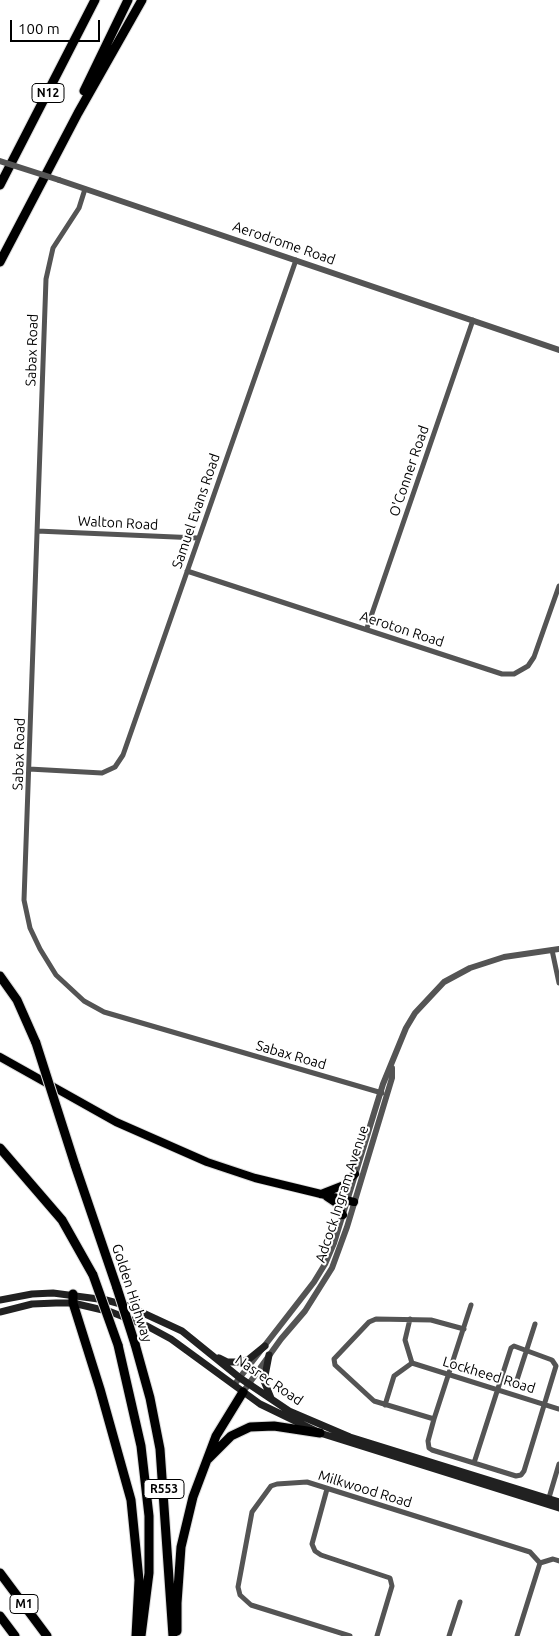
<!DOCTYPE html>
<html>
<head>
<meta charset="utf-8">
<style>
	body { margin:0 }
	#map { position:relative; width:559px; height:1636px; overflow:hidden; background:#fff; font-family:Ubuntu,sans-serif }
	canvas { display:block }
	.scale { position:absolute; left:10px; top:20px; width:90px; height:22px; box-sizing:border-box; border:2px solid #000; border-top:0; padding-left:6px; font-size:15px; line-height:18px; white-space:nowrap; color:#000; -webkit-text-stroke:4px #fff; paint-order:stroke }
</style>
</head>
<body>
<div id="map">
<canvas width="559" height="1636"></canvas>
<div class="scale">100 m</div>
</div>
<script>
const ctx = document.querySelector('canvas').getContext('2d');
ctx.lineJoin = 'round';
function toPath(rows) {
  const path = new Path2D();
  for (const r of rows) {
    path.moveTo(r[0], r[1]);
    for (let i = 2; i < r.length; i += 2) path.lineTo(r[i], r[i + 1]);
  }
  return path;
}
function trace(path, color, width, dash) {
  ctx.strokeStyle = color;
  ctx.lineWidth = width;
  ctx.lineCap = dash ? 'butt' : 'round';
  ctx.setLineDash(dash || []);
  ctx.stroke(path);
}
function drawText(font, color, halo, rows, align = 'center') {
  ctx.font = font + ' Ubuntu,sans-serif';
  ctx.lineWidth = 4;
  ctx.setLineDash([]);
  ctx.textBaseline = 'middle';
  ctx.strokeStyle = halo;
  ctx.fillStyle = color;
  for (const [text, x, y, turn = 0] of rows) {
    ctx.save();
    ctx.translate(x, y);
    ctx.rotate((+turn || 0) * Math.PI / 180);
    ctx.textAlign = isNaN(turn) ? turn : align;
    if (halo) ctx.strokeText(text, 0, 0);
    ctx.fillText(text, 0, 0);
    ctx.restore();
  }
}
const minor = toPath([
	[85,189,79,208,53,248,46,279,24,900,30,928,40,949,56,975,84,1001,104,1012,382,1093],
	[37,531,198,538],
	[187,571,502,674,514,674,528,666,534,657,559,586],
	[367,628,473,320],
	[29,769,102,773,115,767,123,755,296,260],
	[552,950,559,983],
	[471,1305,434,1419,428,1441,429,1448,432,1450,516,1476,521,1475,524,1471,556,1366,552,1360,514,1346,511,1348,474,1463],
	[410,1319,405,1340,412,1363],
	[412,1363,559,1409],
	[516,1383,535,1324],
	[385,1405,394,1376,412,1363],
	[434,1419,374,1401,335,1365,334,1359,369,1322,376,1319,431,1320,464,1329],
	[327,1489,312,1544,315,1551,321,1555,390,1578,392,1586,377,1636],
	[548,1501,559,1464],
	[540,1563,553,1559,559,1561],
	[350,1636,251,1605,240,1595,238,1587,252,1512,271,1486,277,1484,307,1482,530,1552,540,1563],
	[449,1636,460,1602],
	[517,1636,540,1563]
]);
const tertiary = toPath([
	[59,180,559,350],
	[234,1385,314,1282,325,1264,334,1243,383,1084,406,1028,415,1013,444,982,470,968,504,957,559,949],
	[243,1392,281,1339,305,1311,332,1268,347,1227,392,1078,392,1068]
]);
const secondary = toPath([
	[0,1300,32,1294,53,1293,106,1300,128,1306,182,1331,240,1378,289,1411,350,1437,559,1502],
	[0,1312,32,1304,56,1303,73,1303,111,1312,147,1326,171,1339,260,1404,320,1433,559,1508],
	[269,1355,264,1381,271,1398],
	[219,1358,227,1362,241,1362,249,1359,265,1346]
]);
const primary = toPath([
	[0,1057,116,1122,207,1162,255,1178,354,1202],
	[321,1194,344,1185,355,1174],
	[327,1197,336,1203,343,1215]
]);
const motorway = toPath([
	[84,91,128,0],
	[0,185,95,0],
	[0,262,78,113,142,0],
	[0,976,17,1000,36,1043],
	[0,1148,62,1220,93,1275],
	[75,1165,117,1288],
	[73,1294,73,1303,100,1389,131,1500,139,1580,136,1636],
	[135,1344,150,1398,160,1449,173,1636],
	[118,1345,141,1446,149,1516,149,1573,141,1636],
	[208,1459,231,1436,250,1427,274,1426,320,1433],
	[0,1573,47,1636],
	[0,1616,15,1636],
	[177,1631,177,1603,181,1547,193,1497,216,1436,243,1392]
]);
const tertiaryBridge = toPath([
	[0,161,59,180]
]);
const motorwayBridge = toPath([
	[36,1043,75,1165],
	[93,1275,118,1345],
	[117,1288,135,1344]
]);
const shields = [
	[48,93,32],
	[164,1489,40],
	[24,1604,28]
];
const shieldNames = [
	["N12",48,93],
	["R553",164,1489],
	["M1",24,1604]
];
const streetNames = [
	["Aerodrome Road",284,243,19],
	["Sabax Road",32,350,-88],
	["O'Conner Road",409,471,-71],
	["Samuel Evans Road",196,511,-71],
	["Walton Road",118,523,3],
	["Aeroton Road",402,629,18],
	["Sabax Road",19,754,-88],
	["Sabax Road",291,1055,16],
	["Adcock Ingram Avenue",342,1194,-72],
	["Golden Highway",132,1293,72],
	["Lockheed Road",489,1375,17],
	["Nasrec Road",269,1380,34],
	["Milkwood Road",365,1489,17]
];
trace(primary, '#dbdbdb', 10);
trace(motorway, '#dbdbdb', 11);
trace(minor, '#545454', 5);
trace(tertiary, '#545454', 6);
trace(secondary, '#212121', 7);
trace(primary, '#000', 8);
trace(motorway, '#000', 9);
trace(motorwayBridge, '#dbdbdb', 11, []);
trace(tertiaryBridge, '#545454', 6);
trace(motorwayBridge, '#000', 9);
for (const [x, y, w] of shields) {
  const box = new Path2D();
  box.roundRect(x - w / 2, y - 9.5, w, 19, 4);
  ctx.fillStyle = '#fff';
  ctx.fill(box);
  trace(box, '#000', 1);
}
drawText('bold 12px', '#000', null, shieldNames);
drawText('14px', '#000', '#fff', streetNames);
</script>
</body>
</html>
